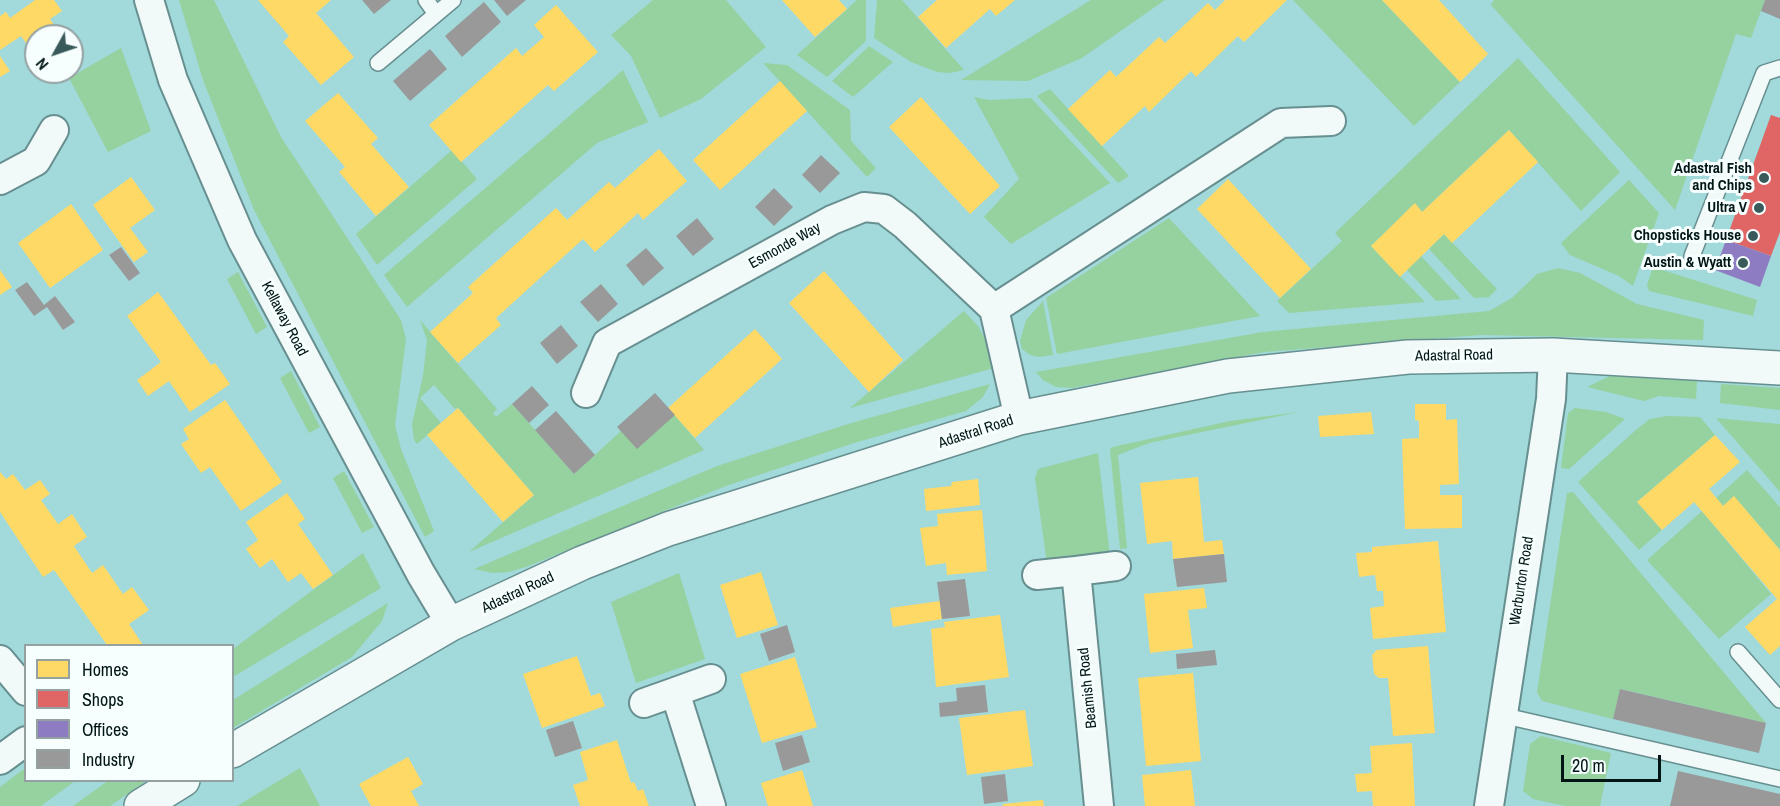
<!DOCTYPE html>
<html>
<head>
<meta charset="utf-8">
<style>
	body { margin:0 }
	#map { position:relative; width:1780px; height:806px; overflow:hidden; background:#a2d9da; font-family:"Archivo Narrow",sans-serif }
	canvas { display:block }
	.legend { position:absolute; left:24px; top:644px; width:210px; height:138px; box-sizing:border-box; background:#f6fefe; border:2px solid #94a1a1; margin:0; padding:8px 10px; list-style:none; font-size:18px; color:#011515 }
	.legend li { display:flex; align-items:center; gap:12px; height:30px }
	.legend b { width:30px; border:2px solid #94a1a1 }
	.north { position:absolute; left:24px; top:24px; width:60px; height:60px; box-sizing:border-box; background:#f6fefe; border:2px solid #94a1a1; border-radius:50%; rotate:230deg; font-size:16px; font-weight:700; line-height:24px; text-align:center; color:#011515 }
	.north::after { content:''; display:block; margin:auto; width:21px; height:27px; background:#395a5a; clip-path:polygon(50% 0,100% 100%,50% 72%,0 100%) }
	.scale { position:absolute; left:1561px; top:755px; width:100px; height:27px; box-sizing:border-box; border:3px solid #011515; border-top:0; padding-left:8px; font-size:18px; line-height:21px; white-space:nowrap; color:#011515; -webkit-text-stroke:4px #f6fefe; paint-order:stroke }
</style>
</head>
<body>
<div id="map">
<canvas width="1780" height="806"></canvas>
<ul class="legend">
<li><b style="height:16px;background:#ffd966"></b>Homes</li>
<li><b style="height:16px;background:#e06666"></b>Shops</li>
<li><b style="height:16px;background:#8e7cc3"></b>Offices</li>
<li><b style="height:16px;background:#999"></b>Industry</li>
</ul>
<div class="north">N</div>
<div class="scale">20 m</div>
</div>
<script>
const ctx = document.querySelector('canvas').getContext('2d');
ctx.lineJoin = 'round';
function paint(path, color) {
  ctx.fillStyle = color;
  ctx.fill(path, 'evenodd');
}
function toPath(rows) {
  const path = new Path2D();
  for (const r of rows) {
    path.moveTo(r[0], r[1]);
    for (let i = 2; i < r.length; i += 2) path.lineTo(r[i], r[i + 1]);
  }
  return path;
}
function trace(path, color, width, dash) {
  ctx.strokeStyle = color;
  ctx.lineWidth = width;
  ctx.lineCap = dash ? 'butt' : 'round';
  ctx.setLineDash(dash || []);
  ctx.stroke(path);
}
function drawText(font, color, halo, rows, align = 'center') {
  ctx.font = font + ' "Archivo Narrow",sans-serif';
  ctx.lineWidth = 6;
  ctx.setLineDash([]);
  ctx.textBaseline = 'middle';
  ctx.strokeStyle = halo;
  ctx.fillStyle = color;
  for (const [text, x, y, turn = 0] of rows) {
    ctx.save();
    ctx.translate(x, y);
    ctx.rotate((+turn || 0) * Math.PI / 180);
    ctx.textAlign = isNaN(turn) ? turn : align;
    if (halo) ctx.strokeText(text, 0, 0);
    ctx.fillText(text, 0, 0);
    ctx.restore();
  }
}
const green = toPath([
	[179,0,214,0,281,137,401,320,406,339,395,425,401,449,434,531,425,537,254,210,203,80],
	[653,0,726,0,766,47,701,99,660,118,631,56,611,35],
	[857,0,866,0,866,41,827,77,797,55],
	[877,0,902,0,964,70,950,73,937,72,911,62,874,38],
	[1091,0,1165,0,1082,58,1028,81,961,80],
	[1293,0,1382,0,1460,82,1414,126],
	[1494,0,1765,0,1751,38,1736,34,1675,210,1491,5],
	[869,46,893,62,853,97,832,81],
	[121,48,151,131,108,152,69,78],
	[1518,58,1620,172,1581,211,1509,130,1422,212,1415,204,1371,246,1425,302,1289,313,1277,301,1342,241,1335,233],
	[763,63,787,65,850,110,851,141,876,168,867,177],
	[623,70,648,122,597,143,407,307,384,275],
	[1050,89,1102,146,1129,176,1118,183,1037,96],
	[974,97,989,100,1031,98,1110,183,1011,244,984,217,1019,179],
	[452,150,477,179,377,265,356,234],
	[1629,180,1659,213,1633,286,1619,276,1570,255,1561,243],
	[1169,218,1260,316,1057,354,1046,298],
	[1444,234,1497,289,1489,297,1474,298,1429,249],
	[1421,256,1461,299,1436,301,1407,270],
	[1653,267,1757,300,1753,316,1649,291,1647,285],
	[1558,268,1580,273,1637,304,1704,320,1703,340,1481,335,1265,352,1072,388,1056,387,1043,380,1036,372,1263,332,1489,311,1512,298,1537,274],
	[238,272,267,327,256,334,227,279],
	[1043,301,1053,355,1039,357,1030,355,1022,349,1020,341,1026,320],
	[964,311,978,326,989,347,994,368,850,408],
	[420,320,497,409,493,413,496,417,512,404,574,474,621,431,675,415,704,450,469,552,534,495,458,408,455,409,434,385,420,398,441,423,417,444,414,440,412,424,423,376,427,340],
	[291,371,320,427,309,433,280,378],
	[1610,376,1697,381,1696,399,1659,396,1644,401,1587,387],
	[990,384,983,397,966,411,854,443,726,486,526,567,509,572,492,573,474,569,717,466,848,424],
	[1721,384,1780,388,1780,410,1720,403],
	[1575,408,1606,412,1625,419,1569,469,1561,468,1568,413],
	[1299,412,1149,443,1118,455,1127,548,1120,549,1110,449,1113,447,1230,421],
	[1667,416,1700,417,1715,435,1637,502,1662,530,1639,550,1578,482,1637,429,1650,419],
	[1716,418,1780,424,1780,492],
	[1098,453,1110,556,1047,564,1035,478,1038,469],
	[1747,470,1780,507,1780,550,1734,497,1723,506,1716,498],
	[344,471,374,527,362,533,333,478],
	[1573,492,1766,723,1621,689,1613,719,1542,701,1537,692,1567,493],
	[1702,511,1771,594,1719,639,1647,560],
	[363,553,381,588,233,677,233,649],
	[679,573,705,659,636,683,611,602],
	[388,603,382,621,352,657,233,728,233,700],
	[1541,736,1611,753,1600,806,1565,806,1533,799,1523,791,1530,744],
	[25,768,26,780,75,781,41,806,0,806,0,787],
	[300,768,320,806,237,806],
	[109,780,146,781,110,806,73,806]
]);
const homes = toPath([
	[35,0,54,0,62,11,50,19,59,32,53,36,36,36,36,48,32,51,21,36,0,50,0,16,6,12,10,18],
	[258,0,331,0,316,13,354,57,321,85,283,42,289,36],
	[782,0,839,0,847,9,815,37],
	[937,0,1015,0,996,16,990,9,946,48,918,17],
	[1225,0,1287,0,1244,42,1238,36,1196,77,1191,71,1149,112,1145,106,1102,146,1068,109,1110,70,1116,77,1159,37,1165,43,1208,3,1215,10],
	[1382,0,1439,0,1488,54,1460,82],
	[556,5,598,52,554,91,548,85,461,162,429,125,516,48,522,56,544,37,534,25],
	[0,56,10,71,0,77],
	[780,81,807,111,720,190,693,160],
	[338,93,378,138,371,144,409,187,376,216,339,172,345,167,305,121],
	[921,97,1000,186,970,214,889,127],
	[1509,130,1538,162,1452,243,1444,234,1400,277,1371,246,1415,203,1422,212],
	[659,149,687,181,643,220,638,213,595,252,583,239,496,318,501,325,458,363,430,332,473,293,468,287,556,208,567,220,609,182,615,188],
	[131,177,155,210,130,228,148,252,134,262,93,205],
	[1228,179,1311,269,1280,298,1197,209],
	[71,204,103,250,50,288,18,243],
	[0,270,12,287,0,295],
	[824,271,903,360,869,392,789,303],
	[158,292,211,365,215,363,230,384,190,412,169,381,148,396,137,380,161,362,127,316],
	[755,329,782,359,695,438,668,408],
	[225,400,282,482,241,511,210,467,201,473,181,444,189,439,183,429],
	[1415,404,1446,404,1446,420,1457,419,1459,484,1440,485,1440,495,1462,495,1462,528,1405,529,1402,439,1419,438,1419,421,1415,420],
	[458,408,534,495,503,522,427,435],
	[1371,412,1374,434,1320,437,1318,416],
	[1715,435,1740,462,1709,489,1723,506,1734,496,1780,550,1780,646,1770,655,1745,627,1777,599,1694,502,1662,530,1637,502],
	[0,472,6,479,13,474,25,490,40,480,50,494,41,500,58,524,72,514,87,537,74,546,92,573,103,565,123,594,132,587,149,610,129,624,143,645,107,645,54,570,43,577,0,512],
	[1198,477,1204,542,1222,540,1224,554,1173,559,1172,541,1147,544,1140,483],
	[978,479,980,505,926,511,924,489,951,486,952,482],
	[287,493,305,519,298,524,333,575,313,589,301,573,288,582,272,559,260,568,246,549,258,540,246,522],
	[982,510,987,571,947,575,946,563,926,566,920,528,938,526,937,514],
	[1438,541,1446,632,1373,639,1370,608,1384,606,1383,591,1377,591,1375,575,1359,577,1356,553,1372,552,1372,547],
	[761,572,778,625,737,638,720,585],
	[1204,588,1207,608,1188,610,1193,648,1150,653,1144,594],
	[940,601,942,619,893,627,890,608],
	[1000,615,1009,677,936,687,931,629,945,627,944,622],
	[1428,646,1435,733,1393,736,1388,678,1379,678,1374,674,1372,655,1377,650],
	[577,656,591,696,600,693,605,706,542,728,523,674],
	[795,657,817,727,762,743,740,674],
	[1193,673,1201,761,1146,766,1138,678],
	[1025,710,1033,766,967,775,959,718],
	[617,740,631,783,634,782,638,791,643,789,649,806,580,806,573,785,588,780,580,752],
	[1412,743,1415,806,1373,806,1372,791,1357,792,1355,774,1372,773,1370,746],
	[408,757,423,784,411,791,419,806,371,806,359,784],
	[802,770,813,806,768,806,761,783],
	[1191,770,1195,806,1145,806,1142,775],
	[1043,800,1044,806,1003,806,1003,804]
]);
const shops = toPath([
	[1771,115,1780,118,1780,232,1771,256,1726,240]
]);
const offices = toPath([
	[1726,240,1771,256,1760,287,1715,270]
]);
const industry = toPath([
	[362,0,391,0,374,14],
	[494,0,526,0,507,16],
	[1765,0,1780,0,1780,19,1761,11],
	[484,2,501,22,462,57,445,36],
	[430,49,447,69,410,101,393,81],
	[821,155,840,173,820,193,802,175],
	[774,188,793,207,774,226,755,207],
	[697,218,714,239,693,256,676,236],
	[121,247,140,273,129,281,109,255],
	[646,248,664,268,643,286,626,265],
	[27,282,44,305,55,296,75,322,63,330,47,307,34,316,15,290],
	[601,284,618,304,598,322,580,302],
	[561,325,578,346,557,364,540,343],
	[532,386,549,405,529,423,512,404],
	[655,393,675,415,637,449,617,427],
	[556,411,595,455,574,474,535,430],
	[1224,554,1227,582,1177,587,1173,559],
	[965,579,970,616,942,619,937,582],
	[787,625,795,652,769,661,760,634],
	[1215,650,1217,665,1177,669,1176,654],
	[985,685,988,712,940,717,939,703,957,701,956,688],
	[1620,689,1766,723,1759,753,1613,719],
	[573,721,582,748,555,757,546,730],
	[802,735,810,762,783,771,775,743],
	[1678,771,1780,794,1780,806,1670,806],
	[1005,774,1008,801,984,804,981,777]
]);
const lane = toPath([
	[426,0,436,14],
	[378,63,453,0],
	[1692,256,1764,73,1780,68],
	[1738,652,1780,700],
	[1501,715,1780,779]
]);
const street = toPath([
	[149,0,173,80,242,240,421,574,451,624],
	[0,180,36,161,54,130],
	[994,309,1019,418],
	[586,393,607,343,832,220,864,207,884,209,905,225,994,309,1281,123,1331,121],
	[1037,575,1076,571],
	[0,660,26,691],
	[675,692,711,679],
	[644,703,675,692,711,806],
	[0,760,26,741],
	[1099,806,1076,571,1116,566],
	[1489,806,1551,399,1553,355]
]);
const secondary = toPath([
	[232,751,451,624,582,563,668,529,1019,418,1228,376,1408,357,1553,355,1780,368],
	[141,806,183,780]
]);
const markers = [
	[1764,178,6,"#395a5a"],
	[1759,208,6,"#395a5a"],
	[1753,236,6,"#395a5a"],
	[1743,263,6,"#395a5a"]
];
const poiNames = [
	["Adastral Fish",1752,169],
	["and Chips",1752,186],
	["Ultra V",1747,208],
	["Chopsticks House",1741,236],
	["Austin & Wyatt",1731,263]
];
const streetNames = [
	["Esmonde Way",785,246,-29],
	["Kellaway Road",284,319,62],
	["Adastral Road",1454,356,-1],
	["Adastral Road",976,432,-18],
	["Warburton Road",1522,581,-81],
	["Adastral Road",518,593,-25],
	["Beamish Road",1088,688,-96]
];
paint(green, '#96d1a0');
paint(homes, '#ffd966');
paint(shops, '#e06666');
paint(offices, '#8e7cc3');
paint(industry, '#999');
trace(lane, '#678f90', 18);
trace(street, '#678f90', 32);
trace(secondary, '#678f90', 36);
trace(lane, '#f1f9f9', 15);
trace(street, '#f1f9f9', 28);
trace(secondary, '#f1f9f9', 33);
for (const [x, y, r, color] of markers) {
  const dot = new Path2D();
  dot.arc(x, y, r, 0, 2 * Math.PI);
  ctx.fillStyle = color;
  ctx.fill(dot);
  trace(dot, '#f6fefe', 2);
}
drawText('bold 15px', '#011515', '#f6fefe', poiNames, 'right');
drawText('15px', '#011515', '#f6fefe', streetNames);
</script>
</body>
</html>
